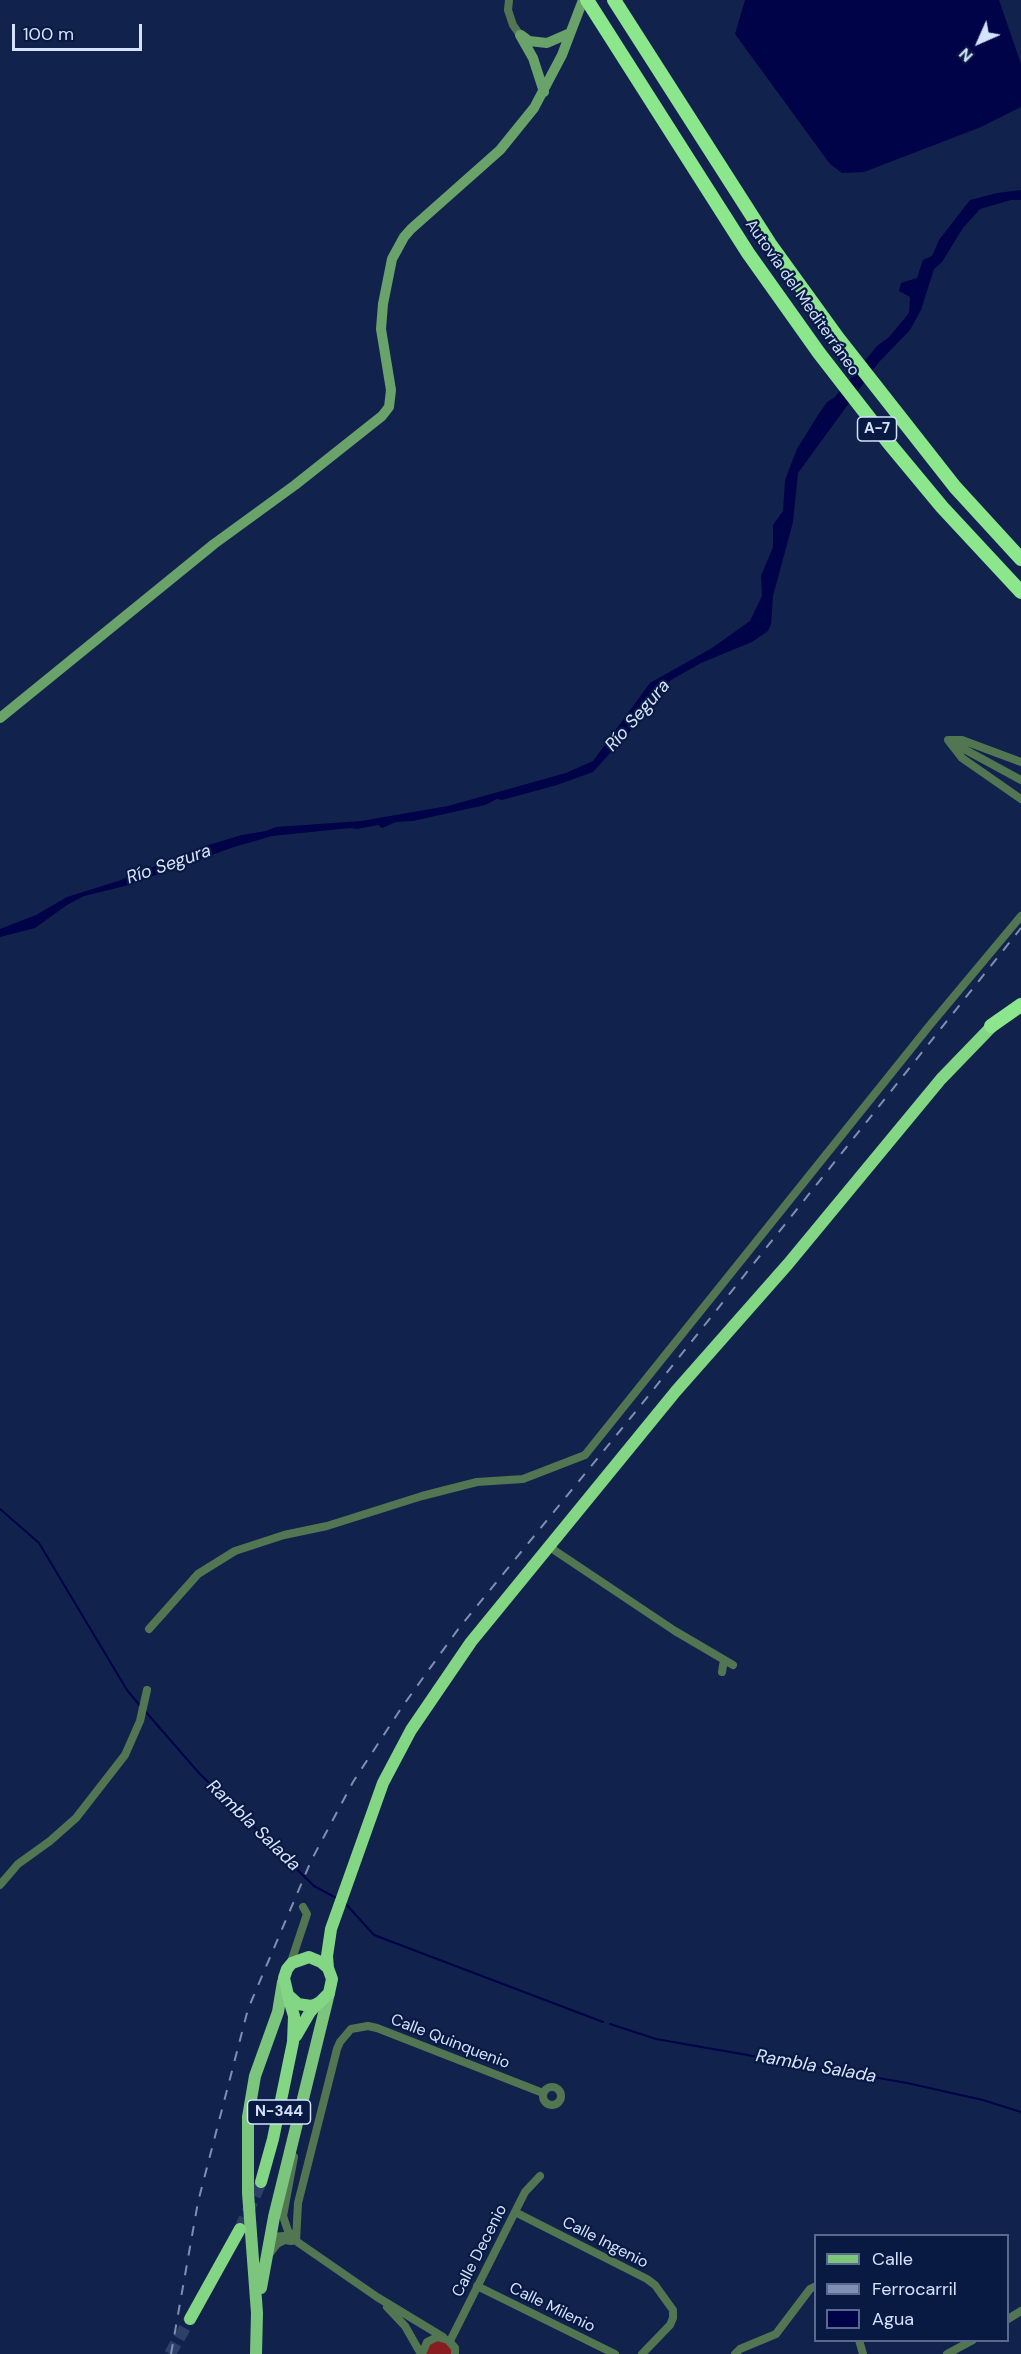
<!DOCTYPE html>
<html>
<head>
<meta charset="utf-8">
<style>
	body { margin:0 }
	#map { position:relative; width:1021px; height:2354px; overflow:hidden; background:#11234d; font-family:"DM Sans",sans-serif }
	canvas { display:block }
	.legend { position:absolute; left:814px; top:2234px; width:195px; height:108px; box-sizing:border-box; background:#081942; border:2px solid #5a698d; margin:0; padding:8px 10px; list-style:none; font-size:18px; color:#d4e2fd }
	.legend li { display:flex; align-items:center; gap:12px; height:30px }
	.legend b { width:30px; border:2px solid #5a698d }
	.north { position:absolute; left:949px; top:12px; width:60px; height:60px; -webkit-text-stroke:4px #081942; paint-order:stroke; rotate:225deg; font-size:16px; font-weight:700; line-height:24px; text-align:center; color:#d4e2fd }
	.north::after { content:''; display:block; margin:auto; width:21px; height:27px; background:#d4e2fd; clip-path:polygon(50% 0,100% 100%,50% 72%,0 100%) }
	.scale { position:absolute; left:12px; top:24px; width:130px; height:27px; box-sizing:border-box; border:3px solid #d4e2fd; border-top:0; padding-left:8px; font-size:18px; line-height:21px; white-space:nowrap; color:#d4e2fd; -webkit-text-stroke:4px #081942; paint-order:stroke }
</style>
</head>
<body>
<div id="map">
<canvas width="1021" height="2354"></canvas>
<ul class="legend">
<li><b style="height:8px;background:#7bc67c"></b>Calle</li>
<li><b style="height:8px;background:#7f8fb1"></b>Ferrocarril</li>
<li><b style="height:16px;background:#000347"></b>Agua</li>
</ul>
<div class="north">N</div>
<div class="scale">100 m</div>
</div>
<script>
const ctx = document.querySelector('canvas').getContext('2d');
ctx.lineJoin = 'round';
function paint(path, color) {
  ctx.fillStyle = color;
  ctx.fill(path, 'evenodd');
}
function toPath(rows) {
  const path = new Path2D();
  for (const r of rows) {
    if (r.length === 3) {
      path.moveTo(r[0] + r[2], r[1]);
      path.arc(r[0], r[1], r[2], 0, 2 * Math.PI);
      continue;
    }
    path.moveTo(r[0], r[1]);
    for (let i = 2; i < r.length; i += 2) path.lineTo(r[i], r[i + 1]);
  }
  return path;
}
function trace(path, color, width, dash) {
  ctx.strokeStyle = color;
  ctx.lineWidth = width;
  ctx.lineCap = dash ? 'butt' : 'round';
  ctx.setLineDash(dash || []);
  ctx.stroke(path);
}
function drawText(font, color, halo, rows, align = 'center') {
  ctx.font = font + ' "DM Sans",sans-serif';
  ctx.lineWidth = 4.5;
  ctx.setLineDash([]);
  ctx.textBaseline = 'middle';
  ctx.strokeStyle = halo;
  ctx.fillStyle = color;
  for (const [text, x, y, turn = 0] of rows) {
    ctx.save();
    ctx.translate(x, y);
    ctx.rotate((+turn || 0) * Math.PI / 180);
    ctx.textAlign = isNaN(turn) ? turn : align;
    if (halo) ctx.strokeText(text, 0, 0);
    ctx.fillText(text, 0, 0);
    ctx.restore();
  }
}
const green = toPath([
	[439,2339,451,2346,453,2354,425,2354,427,2345]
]);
const water = toPath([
	[745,0,999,0,1021,64,1021,107,981,127,864,172,842,173,830,164,735,34],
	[1021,190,1021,200,1011,200,980,209,963,228,942,262,934,269,921,310,910,330,879,362,798,473,793,522,773,596,771,624,768,631,752,642,701,663,671,680,665,686,651,708,593,772,557,785,502,800,497,799,485,805,413,821,396,822,382,828,378,825,357,829,350,828,272,836,234,847,125,886,84,896,67,905,35,928,0,937,0,929,36,915,67,897,118,881,205,846,242,835,266,831,276,827,361,821,448,806,566,773,593,761,650,683,712,648,750,621,762,596,761,576,773,547,773,525,783,511,785,480,797,449,818,415,827,402,835,397,877,346,889,337,909,313,910,297,899,291,901,283,917,278,923,260,932,256,939,240,970,200,997,193]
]);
const stream = toPath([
	[0,1509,39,1543,127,1690,141,1707],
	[145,1711,199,1773,259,1832,314,1886,338,1899],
	[345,1903,374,1935,603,2022],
	[610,2024,656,2039,907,2083,983,2100,1021,2112]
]);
const trunkTunnel = toPath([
	[240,2229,261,2182],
	[170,2354,190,2319]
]);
const minor = toPath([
	[509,0,508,10,513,25,520,35],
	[951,742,1021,780],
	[1021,762,962,740,948,740,962,758,1021,799],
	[548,1546,675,1631,733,1665],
	[149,1629,198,1574,235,1551,284,1535,327,1526,422,1496,477,1482,523,1479,585,1455,930,1025,1021,916],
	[722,1672,724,1660],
	[0,1885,18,1864,50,1841,76,1818,125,1755,140,1721,147,1690],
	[290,1965,307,1914,303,1907],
	[552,2096,9],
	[294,2157,283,2216,288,2231,295,2240],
	[515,2212,647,2279,655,2285,673,2310,673,2318,670,2325,642,2354],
	[269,2237,284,2236,296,2241,377,2297,443,2337],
	[296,2241,298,2203,337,2049,340,2042,351,2029,368,2026,377,2028,543,2093],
	[270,2253,277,2244,285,2240,291,2241],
	[477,2286,615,2354],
	[387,2307,405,2326,421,2354],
	[1008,2319,1021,2311],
	[859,2340,863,2354],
	[450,2341,525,2192,540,2176],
	[422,2354,427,2342,437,2337,448,2340,455,2348,455,2354],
	[735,2354,740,2349,776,2334,810,2289,816,2286],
	[947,2354,973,2340]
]);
const secondary = toPath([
	[520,35,533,58,544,92],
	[521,35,529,41,547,43,570,33],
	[0,718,214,544,295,485,382,416,389,407,391,390,381,329,383,304,392,259,404,237,411,229,500,150,534,108,562,55,583,0]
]);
const primary = toPath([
	[261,2288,274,2217,329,1993],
	[256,2354,257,2313,248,2193,248,2117,255,2076,278,2012,283,1982]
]);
const trunk = toPath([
	[328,1968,321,1962,309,1957,292,1963,287,1969,284,1978,288,1995,298,2004,311,2006,319,2003,329,1993,332,1979,328,1968,327,1956,331,1929,383,1783,411,1730,471,1642,676,1391,788,1264,941,1079,998,1020],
	[296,2036,310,2012,318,2003],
	[261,2182,273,2139,293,2042,294,2016,288,1996],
	[190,2319,240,2229]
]);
const motorway = toPath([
	[587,0,748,253,819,353,888,442,942,507,1021,592],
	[614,0,770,244,838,338,955,487,1021,559],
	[991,1026,1021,1005]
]);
const rail = toPath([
	[171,2354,198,2202,248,2009,311,1861,353,1782,402,1707,459,1628,637,1410,1021,928]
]);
const shields = [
	[877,429,39],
	[279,2112,63]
];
const shieldNames = [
	["A-7",877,429],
	["N-344",279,2112]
];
const streetNames = [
	["Autovía del Mediterráneo",802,298,55],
	["Calle Quinquenio",450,2042,21],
	["Calle Ingenio",605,2243,27],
	["Calle Decenio",480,2251,-63],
	["Calle Milenio",552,2308,26]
];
const waterNames = [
	["Río Segura",638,716,-49],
	["Río Segura",169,865,-19],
	["Rambla Salada",253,1826,44],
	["Rambla Salada",816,2067,10]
];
paint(green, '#881d21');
paint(water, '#000347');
trace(stream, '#000347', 2);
trace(trunkTunnel, '#2e4067', 12, [12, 6]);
trace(minor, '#537652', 8);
trace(secondary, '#6aa36a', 10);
trace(primary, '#7bc67c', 12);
trace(trunk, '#83d684', 12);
trace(motorway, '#8be68c', 14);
trace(rail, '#7f8fb1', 2, [10, 10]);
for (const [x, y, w] of shields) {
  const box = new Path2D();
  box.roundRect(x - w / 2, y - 12, w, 24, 4.5);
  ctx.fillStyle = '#081942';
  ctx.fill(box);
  trace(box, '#d4e2fd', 1.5);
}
drawText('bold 15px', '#d4e2fd', null, shieldNames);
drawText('16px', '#d4e2fd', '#081942', streetNames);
drawText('italic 18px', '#d8e4fd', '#081942', waterNames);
</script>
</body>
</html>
